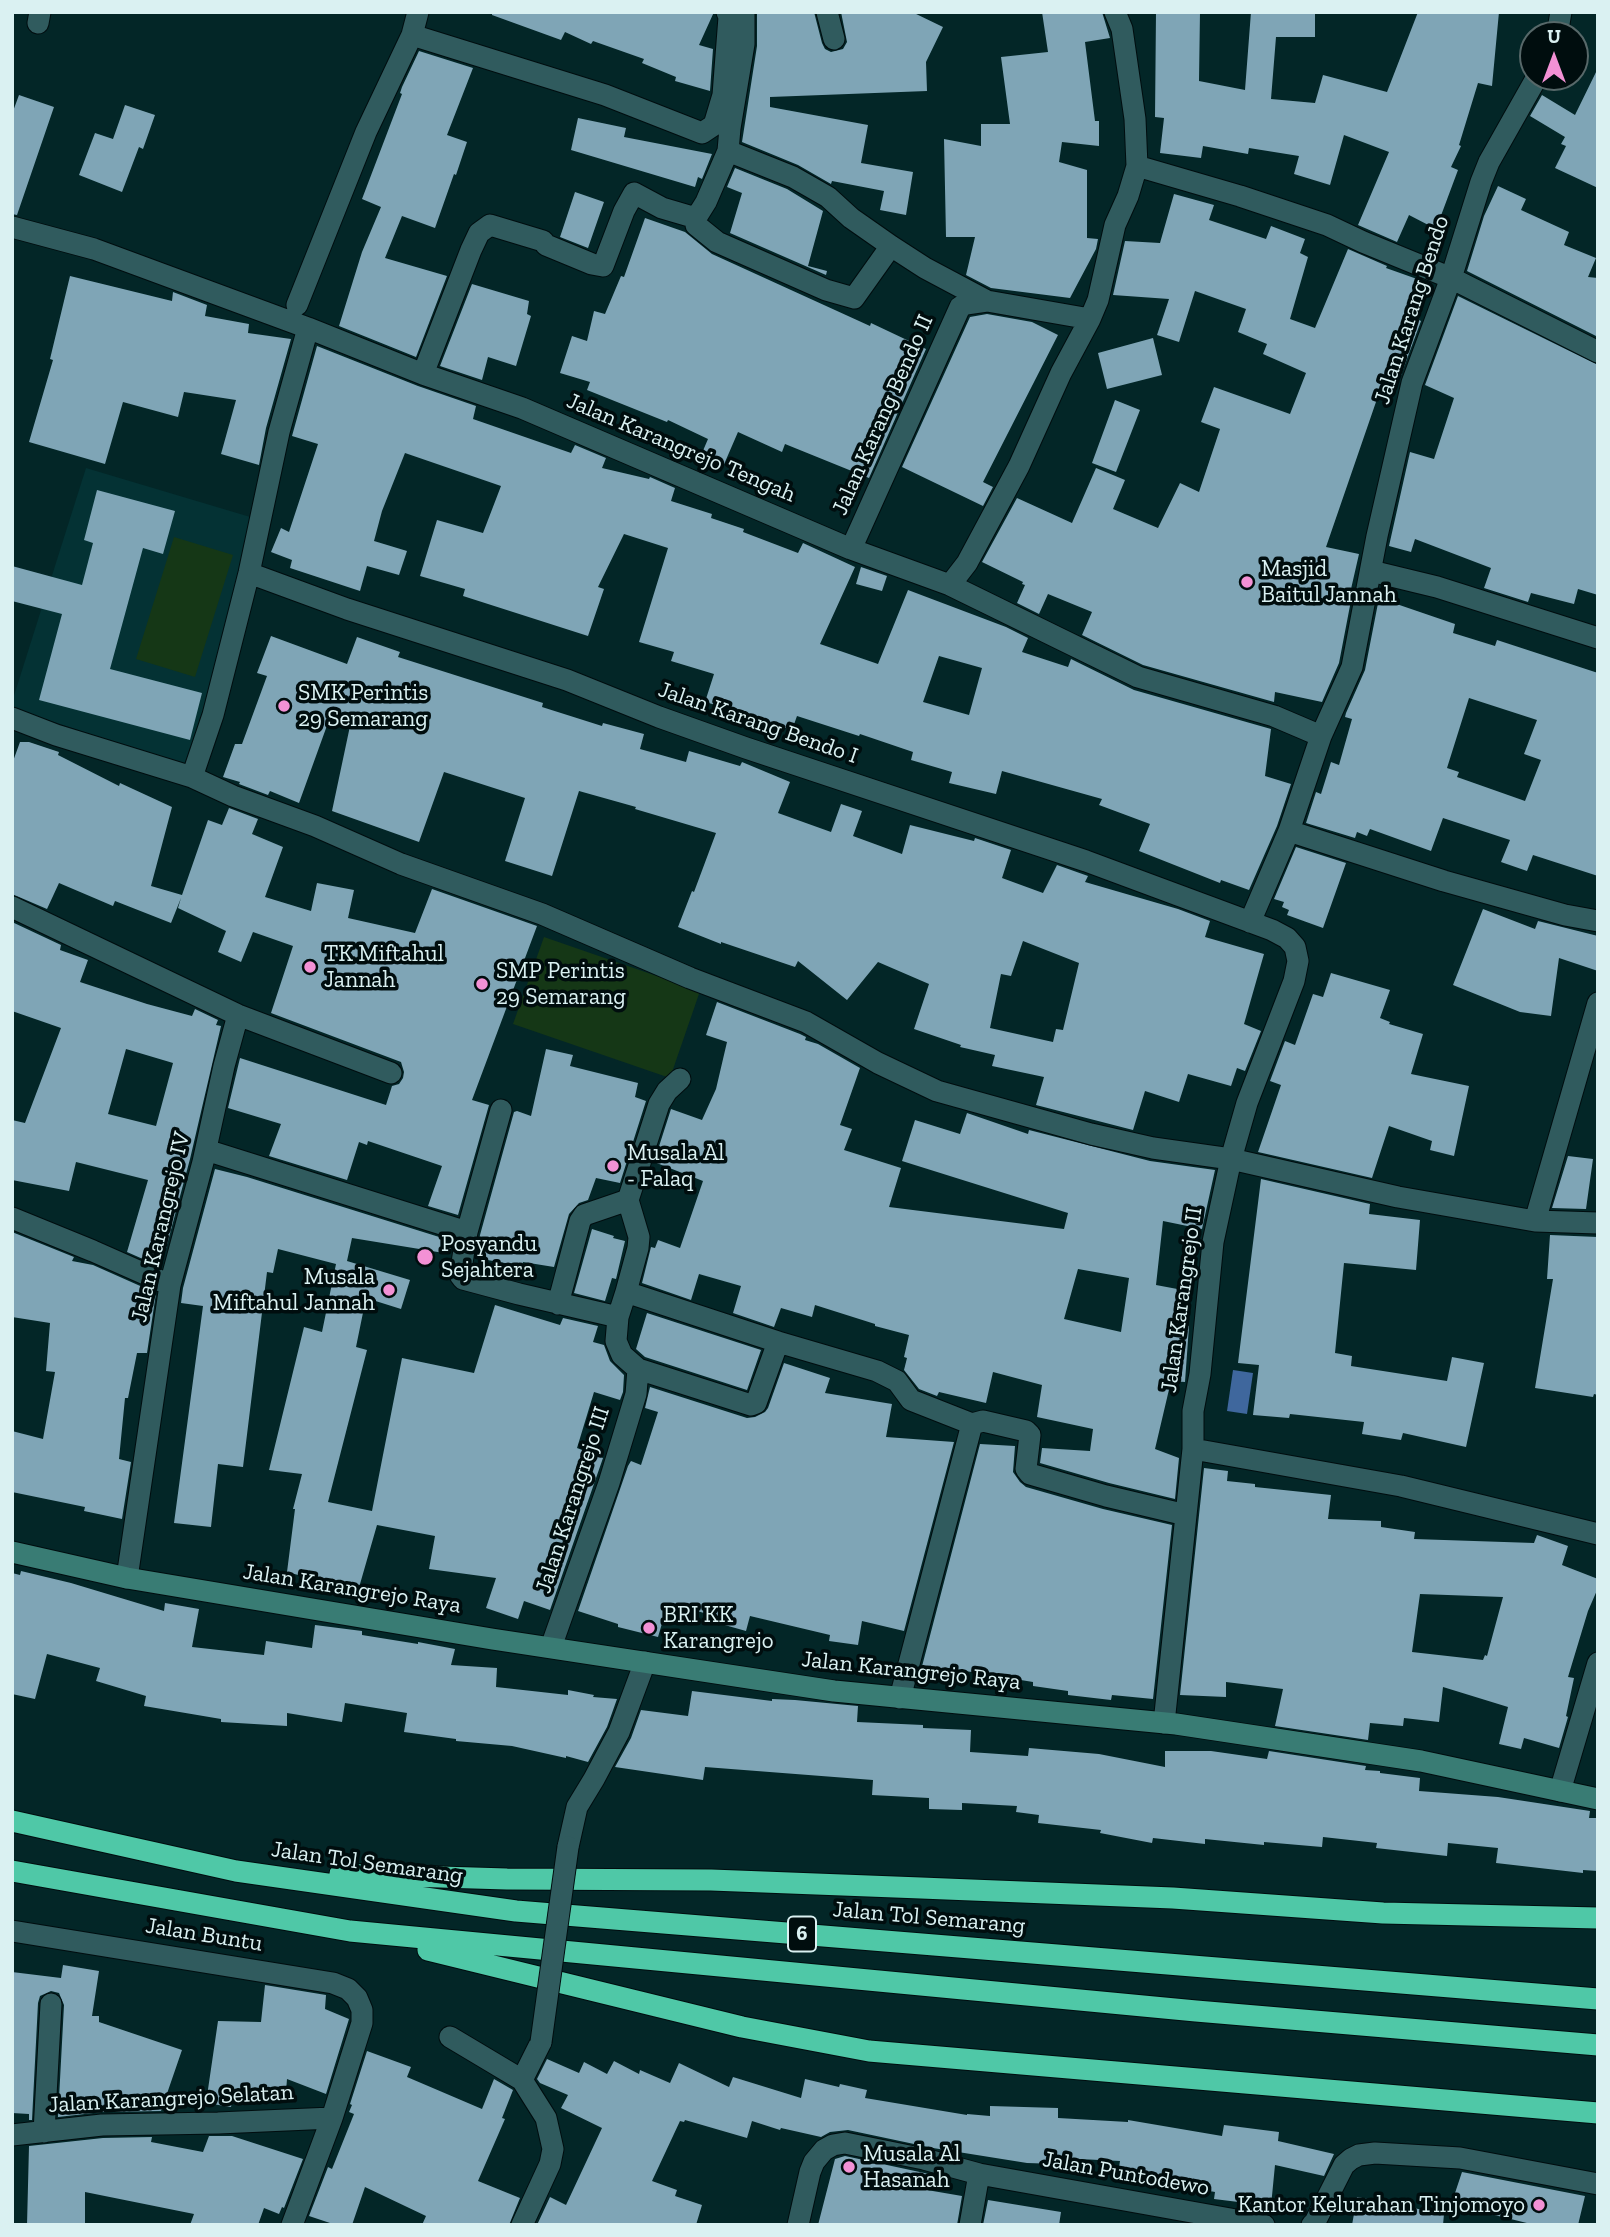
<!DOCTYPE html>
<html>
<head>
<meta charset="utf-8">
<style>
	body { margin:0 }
	#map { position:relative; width:1610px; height:2237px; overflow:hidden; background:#032627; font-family:"Zilla Slab",serif }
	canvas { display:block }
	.frame { position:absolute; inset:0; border:14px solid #daf1f2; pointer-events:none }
	.north { position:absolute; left:1519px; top:21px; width:70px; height:70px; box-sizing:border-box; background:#000d0e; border:2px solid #576869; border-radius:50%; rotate:0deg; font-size:19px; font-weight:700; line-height:28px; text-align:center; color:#daf1f2 }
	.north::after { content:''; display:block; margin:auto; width:24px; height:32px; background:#f391d5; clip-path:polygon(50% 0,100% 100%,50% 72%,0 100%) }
</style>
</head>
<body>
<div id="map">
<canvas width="1610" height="2237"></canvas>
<div class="frame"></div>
<div class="north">U</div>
</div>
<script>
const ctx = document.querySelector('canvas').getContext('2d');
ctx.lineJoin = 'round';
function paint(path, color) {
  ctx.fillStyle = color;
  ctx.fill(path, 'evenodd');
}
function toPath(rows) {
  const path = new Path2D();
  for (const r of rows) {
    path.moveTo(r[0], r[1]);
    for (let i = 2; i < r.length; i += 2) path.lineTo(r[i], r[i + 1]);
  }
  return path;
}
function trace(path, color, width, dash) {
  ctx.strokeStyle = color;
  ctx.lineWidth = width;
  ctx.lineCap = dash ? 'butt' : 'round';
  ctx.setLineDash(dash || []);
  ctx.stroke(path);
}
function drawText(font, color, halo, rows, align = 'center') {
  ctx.font = font + ' "Zilla Slab",serif';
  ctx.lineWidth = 7;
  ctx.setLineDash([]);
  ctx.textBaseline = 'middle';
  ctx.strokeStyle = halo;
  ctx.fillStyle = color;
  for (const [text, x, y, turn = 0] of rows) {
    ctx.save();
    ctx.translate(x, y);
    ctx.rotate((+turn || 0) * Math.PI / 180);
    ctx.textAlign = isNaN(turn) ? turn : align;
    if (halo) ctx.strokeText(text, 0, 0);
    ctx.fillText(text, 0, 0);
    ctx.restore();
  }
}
const built = toPath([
	[86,468,257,519,189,767,12,708,12,702]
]);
const green = toPath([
	[174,537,233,555,195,677,136,659],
	[544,937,700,991,670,1078,513,1024]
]);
const water = toPath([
	[1233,1370,1253,1373,1247,1414,1227,1411]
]);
const building = toPath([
	[492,12,714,12,699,45,713,49,710,91,675,81,676,77,642,63,644,59,593,41,591,44,565,32,561,40,492,15],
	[757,12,814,12,822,43,825,49,831,52,843,49,847,42,841,12,912,12,943,27,926,62,927,91,770,97,770,107,868,125,861,163,913,172,906,215,880,210,884,191,832,181,831,184,798,165,742,142,757,46],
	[1042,12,1102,12,1110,38,1085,42,1095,121,1099,121,1099,146,1062,142,1059,162,1087,170,1087,238,1098,239,1096,249,1070,298,991,288,966,275,975,237,946,237,944,139,981,146,981,124,1010,124,1001,57,1048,52],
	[1156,12,1200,12,1199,81,1245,90,1251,12,1315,12,1315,37,1276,37,1271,99,1315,103,1323,75,1387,92,1418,12,1499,12,1492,86,1478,83,1459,145,1461,146,1451,167,1458,170,1436,229,1409,215,1397,242,1358,225,1389,152,1344,135,1330,185,1294,174,1299,156,1249,148,1248,154,1203,146,1201,158,1160,153,1164,118,1155,117],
	[419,51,473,68,447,135,467,142,456,175,454,174,435,228,402,216,385,258,447,276,416,357,339,326,362,252,381,207,362,199,402,94,400,93,402,87],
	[1598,68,1598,188,1555,168,1566,146,1561,144,1565,137,1530,116,1542,95,1575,115],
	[19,95,54,107,17,215,12,214,12,114],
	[125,105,155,115,143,149,139,147,122,192,79,175,95,133,113,139],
	[578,118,626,128,624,137,712,154,702,179,698,177,695,187,571,150],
	[735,168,787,189,823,211,808,266,827,271,826,275,730,233,742,193,727,187],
	[1498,186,1526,199,1521,210,1569,232,1564,245,1596,258,1588,277,1598,278,1598,337,1467,271,1484,216],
	[575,192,604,202,588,248,560,237],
	[1174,194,1214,205,1209,220,1266,239,1271,226,1305,239,1300,253,1308,257,1290,319,1315,328,1348,249,1387,266,1386,268,1417,279,1404,313,1421,321,1401,375,1387,370,1326,547,1359,554,1351,589,1353,590,1339,663,1322,702,1275,692,1274,702,1143,665,1082,635,1092,612,1048,594,1039,614,1017,603,1025,585,1022,584,1023,582,982,562,1017,498,1072,523,1096,468,1125,480,1113,509,1158,528,1180,483,1199,492,1220,429,1201,422,1214,387,1290,414,1306,373,1263,354,1267,344,1238,332,1246,309,1195,291,1179,342,1157,335,1169,299,1113,295,1125,241,1160,243],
	[645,218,685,232,712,254,870,326,871,323,926,349,869,478,785,444,782,452,738,432,722,469,699,460,708,439,668,420,667,422,587,390,590,382,560,373,572,336,587,341,594,311,605,314,621,276,624,277],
	[70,276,172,301,173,292,207,305,205,316,249,324,248,333,291,339,266,428,259,465,221,454,236,400,184,392,178,417,123,402,105,464,29,442,53,360,50,359],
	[472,284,529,301,527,314,531,316,516,366,488,357,482,380,440,366],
	[1458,296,1598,365,1598,595,1578,589,1574,604,1531,593,1528,602,1484,588,1491,568,1415,539,1411,552,1389,546,1410,452,1434,459,1454,398,1425,385],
	[987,314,1032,322,1058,335,983,482,993,487,983,506,902,467,970,317],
	[1153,338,1162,375,1107,389,1098,353],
	[317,346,418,386,476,406,473,419,571,453,575,445,606,458,602,468,649,479,650,477,675,488,671,501,712,514,711,518,744,529,743,532,798,553,803,543,855,567,820,644,878,664,908,590,1006,627,1028,638,1022,652,1068,667,1071,659,1134,690,1271,729,1265,776,1291,784,1277,826,1249,890,1221,880,1220,883,1139,851,1150,824,1099,805,1102,799,1002,771,996,794,949,783,952,772,911,760,913,752,860,734,859,736,797,716,792,730,744,715,745,713,705,702,714,674,671,661,674,652,639,642,668,548,624,534,598,587,604,589,588,636,463,596,465,589,420,576,437,520,483,533,501,486,405,453,382,511,374,541,407,551,399,575,367,566,360,591,290,568,292,560,271,552,281,528,289,532,318,444,292,436],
	[939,656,982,668,969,715,923,702],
	[1115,400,1140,410,1116,472,1092,463],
	[97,490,175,511,163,554,143,548,110,669,202,693,190,740,39,700,62,614,12,601,12,566,82,585,93,543,84,540],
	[861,567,887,576,882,591,856,584],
	[1379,598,1455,624,1453,633,1495,646,1497,640,1598,673,1598,876,1533,855,1527,871,1501,862,1510,840,1443,818,1431,851,1370,829,1367,836,1357,832,1355,838,1306,823,1316,792,1321,794,1331,762,1339,765,1352,719,1345,717,1346,713,1365,670],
	[1469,698,1537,720,1524,754,1541,760,1525,801,1457,777,1459,772,1447,768],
	[271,636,347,664,357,637,400,652,398,657,543,703,542,707,602,726,603,723,644,734,640,749,686,762,689,751,740,766,742,762,790,782,778,813,831,832,841,804,862,811,853,836,902,854,910,825,974,841,975,838,1011,850,1002,878,1043,893,1057,865,1088,876,1085,882,1178,909,1210,921,1205,937,1264,954,1244,1024,1261,1031,1245,1071,1237,1068,1231,1086,1188,1074,1179,1102,1145,1091,1133,1130,1036,1105,1044,1077,992,1066,995,1055,960,1047,961,1045,914,1029,929,984,878,962,847,1000,798,961,795,967,721,942,721,944,678,927,692,891,694,892,716,833,635,809,636,807,579,791,552,876,505,861,525,798,444,772,419,842,332,811,350,726,329,720,299,803,270,791,268,795,239,784,240,782,223,777,235,744,242,744,267,676,257,673],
	[1023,941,1079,963,1063,1030,1056,1029,1053,1042,990,1028,1001,974,1011,976],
	[20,742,29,742,59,752,58,755,119,786,120,783,172,807,151,886,182,895,208,820,222,825,229,808,258,819,252,834,283,847,265,897,311,911,317,883,354,890,348,918,415,933,432,889,537,926,472,1100,489,1105,458,1215,428,1206,442,1166,368,1141,367,1145,359,1142,347,1180,269,1156,281,1124,228,1108,240,1058,386,1105,392,1086,399,1084,403,1078,404,1072,401,1062,271,1013,293,946,253,932,241,962,218,952,226,931,178,908,181,898,171,923,115,901,113,906,59,883,47,909,12,894,12,764],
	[1296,847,1346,863,1323,928,1287,915,1289,910,1282,907,1284,902,1274,899],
	[1483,909,1535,929,1538,921,1598,936,1598,971,1559,958,1551,1016,1520,1012,1453,985],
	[12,922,61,945,60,950,88,960,80,982,147,1004,192,1016,195,1009,218,1020,216,1025,221,1026,190,1159,161,1267,127,1252,148,1180,76,1162,69,1191,12,1180,12,1120,25,1123,61,1028,12,1011],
	[126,1049,173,1063,156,1126,108,1114],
	[1331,973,1390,990,1380,1018,1390,1022,1389,1024,1423,1034,1411,1074,1469,1086,1454,1156,1430,1150,1432,1141,1389,1126,1372,1178,1258,1152,1281,1085,1270,1081,1285,1041,1295,1045,1313,994,1323,997],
	[717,1002,800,1034,806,1037,805,1040,818,1044,860,1068,840,1125,852,1129,844,1150,901,1168,889,1207,1064,1229,1068,1213,902,1161,915,1120,960,1134,967,1113,1028,1134,1029,1130,1150,1161,1215,1170,1202,1229,1163,1221,1156,1285,1188,1291,1183,1324,1189,1326,1185,1382,1171,1381,1155,1449,1179,1458,1175,1499,1109,1483,1040,1463,1042,1448,1090,1451,1093,1429,1037,1417,1042,1385,993,1372,986,1403,939,1392,937,1396,919,1389,904,1370,907,1358,904,1357,909,1335,875,1326,875,1324,815,1305,812,1317,781,1308,774,1327,733,1313,741,1286,699,1274,691,1300,642,1283,651,1247,655,1248,658,1240,680,1248,703,1181,654,1162,671,1109,702,1120,716,1089,727,1042,706,1035],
	[1078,1269,1129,1278,1121,1332,1064,1319],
	[546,1049,573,1055,570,1066,638,1083,635,1097,646,1101,620,1183,596,1178,588,1200,579,1203,569,1214,554,1267,523,1262,522,1266,476,1258,480,1235,514,1112,517,1111,531,1116],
	[1568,1156,1593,1159,1586,1209,1552,1208],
	[215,1169,247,1177,452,1241,450,1254,352,1238,347,1261,410,1280,401,1309,366,1298,356,1347,367,1350,328,1502,372,1511,402,1358,474,1373,495,1305,560,1325,563,1318,598,1326,593,1342,604,1345,610,1361,624,1375,623,1392,620,1400,594,1392,577,1448,603,1458,550,1610,524,1601,518,1619,486,1608,496,1578,429,1569,435,1536,377,1525,358,1591,287,1572,295,1509,293,1509,302,1474,269,1470,304,1327,322,1332,336,1264,278,1249,273,1273,267,1272,243,1467,218,1464,211,1527,174,1523,203,1306,181,1303,183,1288],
	[1261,1179,1370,1204,1369,1214,1420,1220,1416,1270,1344,1263,1335,1353,1352,1356,1351,1366,1447,1381,1452,1357,1484,1363,1466,1447,1403,1433,1401,1440,1362,1434,1364,1422,1290,1414,1289,1418,1253,1415,1259,1365,1238,1363],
	[592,1229,614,1236,613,1238,625,1241,616,1279,612,1278,605,1301,574,1293],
	[12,1232,74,1257,72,1261,93,1265,156,1293,147,1353,137,1353,128,1398,125,1398,119,1459,131,1462,122,1519,84,1511,85,1507,12,1492,12,1431,43,1439,55,1372,46,1371,50,1323,12,1317],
	[1550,1235,1598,1237,1598,1395,1594,1394,1593,1397,1535,1388,1553,1279,1547,1279],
	[647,1313,761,1350,747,1390,645,1357,636,1349],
	[784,1363,830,1378,825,1393,892,1404,886,1437,954,1442,904,1631,862,1621,858,1645,829,1641,830,1635,750,1616,746,1631,714,1622,715,1616,668,1603,658,1637,618,1627,618,1624,578,1611,628,1466,631,1461,641,1465,658,1412,645,1408,650,1387,747,1418,755,1417,765,1412,768,1408],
	[980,1444,1015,1446,1013,1472,1020,1482,1026,1487,1103,1509,1172,1525,1153,1699,1112,1695,1111,1700,1068,1695,1068,1691,1033,1686,1033,1682,947,1668,945,1679,920,1674],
	[1204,1468,1228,1471,1227,1481,1255,1484,1255,1487,1331,1495,1328,1519,1381,1521,1381,1527,1415,1532,1414,1539,1534,1543,1537,1535,1568,1546,1562,1565,1598,1579,1598,1588,1588,1611,1568,1677,1574,1678,1566,1716,1568,1717,1559,1748,1524,1738,1521,1749,1499,1744,1508,1707,1443,1687,1439,1722,1404,1718,1403,1726,1370,1723,1368,1740,1275,1726,1283,1689,1226,1682,1226,1697,1180,1695],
	[1420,1594,1503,1597,1487,1656,1485,1655,1483,1660,1412,1652],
	[21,1571,71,1583,164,1611,165,1603,199,1609,192,1647,264,1655,266,1641,312,1648,315,1625,362,1631,362,1635,418,1644,418,1642,455,1649,451,1665,497,1668,496,1687,568,1695,568,1690,594,1695,593,1697,617,1699,607,1727,588,1762,566,1756,566,1758,512,1746,456,1741,456,1739,404,1732,407,1713,345,1703,342,1722,287,1713,287,1726,221,1722,221,1719,144,1706,146,1696,96,1681,100,1668,47,1654,35,1699,12,1694,12,1573,20,1575],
	[692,1691,772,1701,772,1699,795,1700,858,1706,857,1722,923,1725,923,1728,971,1730,970,1752,1028,1756,1029,1748,1099,1754,1165,1767,1165,1751,1211,1751,1267,1759,1269,1751,1366,1766,1365,1770,1380,1771,1380,1773,1420,1778,1419,1791,1498,1797,1590,1811,1589,1818,1598,1818,1598,1871,1583,1870,1583,1873,1496,1863,1498,1848,1448,1843,1447,1856,1376,1848,1377,1843,1323,1837,1322,1847,1264,1842,1264,1845,1205,1839,1205,1844,1153,1838,1152,1843,1100,1833,1101,1830,1038,1823,1039,1815,1016,1812,1017,1806,962,1803,962,1810,929,1809,929,1798,872,1795,873,1780,705,1767,703,1780,615,1767,631,1738,641,1710,688,1716],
	[63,1965,99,1971,92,2016,99,2016,99,2022,182,2050,161,2111,102,2112,58,2117,64,2005,59,1993,51,1991,40,1996,38,2003,32,2120,29,2120,29,2114,12,2113,12,1972,61,1978],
	[265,1985,326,1995,325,2009,349,2019,326,2094,287,2079,286,2092,254,2092,254,2095,233,2095,231,2107,206,2103,218,2021,261,2022],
	[367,2051,411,2067,407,2077,482,2109,494,2079,513,2090,502,2118,505,2119,478,2181,520,2198,509,2225,422,2225,426,2216,365,2187,352,2225,336,2225,309,2216,328,2167,332,2169,354,2114,349,2112,352,2105,350,2104],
	[547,2059,579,2073,584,2062,607,2074,614,2061,639,2074,640,2070,670,2083,679,2063,729,2087,733,2077,801,2098,805,2079,839,2087,840,2084,867,2090,865,2098,967,2115,967,2114,990,2116,990,2106,1058,2108,1058,2118,1128,2122,1128,2120,1222,2136,1224,2125,1279,2132,1278,2141,1334,2154,1324,2176,1275,2165,1271,2206,1214,2199,1215,2192,1118,2174,1120,2161,1058,2158,1058,2164,1027,2163,933,2148,848,2130,830,2132,821,2137,781,2128,780,2130,752,2121,747,2138,685,2120,684,2122,680,2121,652,2181,677,2190,675,2196,702,2205,696,2225,537,2225,550,2197,566,2205,602,2128,561,2108,568,2095,540,2083,537,2079],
	[209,2136,232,2136,303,2159,284,2208,282,2207,279,2214,264,2208,258,2225,190,2225,194,2214,85,2192,85,2225,27,2225,29,2146,103,2138,152,2137,151,2142,203,2152],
	[845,2156,929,2174,927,2190,962,2196,957,2225,818,2225,835,2159],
	[1462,2172,1585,2196,1578,2225,1535,2225,1474,2210,1452,2202],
	[1357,2197,1444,2214,1443,2225,1352,2225],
	[988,2200,1061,2212,1059,2225,983,2225]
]);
const street = toPath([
	[827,12,834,39],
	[38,23,40,12],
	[412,35,605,95,702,133,714,125,723,95,729,17,727,12],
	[1557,35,1561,12],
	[728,151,793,177,828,197,851,218,891,246,925,268,987,301],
	[1137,166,1240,196,1327,225,1363,242,1451,278,1598,352],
	[696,218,696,225,717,242,826,290,854,298,891,246],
	[12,227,94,249,308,328,423,374,522,408,851,549,950,585,1138,677,1274,716,1321,736],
	[297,305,366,132,412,35,418,12],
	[423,374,471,250,479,233,490,225,543,241,546,245,592,264,603,266,624,211,634,193,662,208,696,218,706,202,728,151,730,128,744,44,744,12],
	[851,549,960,307,966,304,987,301,1090,319,1098,300,1115,225,1128,196,1137,166,1135,119,1122,29,1115,12],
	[1371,571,1437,587,1598,638],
	[249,573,347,609,567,680,659,717,746,748,1086,861,1272,930,1287,938,1295,947,1298,961,1294,981,1247,1103,1231,1159,1213,1242,1200,1374,1193,1411,1193,1449,1164,1723],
	[950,585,967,563,1019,466,1061,373,1090,319],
	[12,718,56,735,192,777,233,796,315,826,401,864,542,914,690,978,806,1022,878,1063,937,1091,1091,1134,1153,1148,1231,1159,1398,1197,1535,1221,1598,1223],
	[192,777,213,715,249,573,279,432,308,328],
	[1289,831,1444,881,1565,915,1598,921],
	[12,907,238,1015,391,1073],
	[1250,922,1289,831,1321,736,1352,667,1377,536,1412,383,1451,278,1481,182,1489,162,1537,77],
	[680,1079,667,1091,659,1104,628,1200,639,1237,638,1248,626,1292,778,1342],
	[501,1110,467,1232,460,1275,463,1279,519,1294,618,1317],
	[206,1150,467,1232],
	[12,1218,93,1251,170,1285],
	[1535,1221,1598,1003],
	[626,1292,618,1317,616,1341,622,1355,638,1369,751,1405,756,1403,778,1342,877,1371,897,1381,911,1400,972,1424,983,1421,1026,1431,1030,1435,1026,1469,1030,1474,1106,1496,1186,1515],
	[558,1304,580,1221,584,1215,628,1200],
	[1193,1449,1401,1486,1598,1534],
	[127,1578,170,1285,203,1162,224,1066,238,1015],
	[551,1647,609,1483,636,1394,638,1369],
	[900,1698,972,1424],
	[1560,1791,1598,1663],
	[568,1847,577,1807,594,1779,619,1732,645,1662],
	[12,1931,333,1983,348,1989,357,1998,362,2010,362,2023,332,2118,218,2123,102,2125,12,2135],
	[450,2037,522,2080,546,2118,553,2149,550,2164,522,2225],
	[522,2080,541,2042],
	[44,2132,51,2004],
	[292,2225,332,2118],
	[798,2225,810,2172,814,2162,824,2150,833,2145,845,2143,924,2159,979,2174,1264,2225],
	[970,2225,979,2174],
	[1312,2225,1315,2222,1344,2165,1351,2159,1359,2155,1375,2153,1460,2158,1598,2184]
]);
const secondary = toPath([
	[12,1552,127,1578,492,1639,834,1691,1176,1724,1421,1761,1598,1799]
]);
const highway = toPath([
	[12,1821,236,1871,516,1911,1598,1999],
	[12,1871,350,1931,1196,2011,1598,2045],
	[340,1874,507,1879,711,1880,921,1888,1173,1898,1383,1913,1598,1918],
	[428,1950,742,2027,869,2051,1598,2113]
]);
const streetBridge = toPath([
	[541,2042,568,1847]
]);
const markers = [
	[1247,582,7,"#f391d5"],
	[284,706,7,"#f391d5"],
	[310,967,7,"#f391d5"],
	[482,984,7,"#f391d5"],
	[613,1166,7,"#f391d5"],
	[425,1257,9,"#f391d5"],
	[389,1290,7,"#f391d5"],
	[649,1628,7,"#f391d5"],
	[849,2167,7,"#f391d5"],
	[1539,2205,7,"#f391d5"]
];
const shields = [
	[802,1934,28]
];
const shieldNames = [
	["6",802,1934]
];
const streetNames = [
	["Jalan Karang Bendo",1412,310,-72],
	["Jalan Karang Bendo II",883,415,-66],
	["Jalan Karangrejo Tengah",681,448,23],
	["Jalan Karang Bendo I",758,723,19],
	["Jalan Karangrejo IV",161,1227,-77],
	["Jalan Karangrejo II",1182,1300,-82],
	["Jalan Karangrejo III",573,1500,-72],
	["Jalan Karangrejo Raya",352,1589,9],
	["Jalan Karangrejo Raya",911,1671,6],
	["Jalan Tol Semarang",367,1863,8],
	["Jalan Tol Semarang",929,1918,5],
	["Jalan Buntu",204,1935,9],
	["Jalan Karangrejo Selatan",171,2099,-3],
	["Jalan Puntodewo",1126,2174,10]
];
const poiNames = [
	["Masjid",1261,569],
	["Baitul Jannah",1261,595],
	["SMK Perintis",298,693],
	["29 Semarang",298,719],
	["TK Miftahul",324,954],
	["Jannah",324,980],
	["SMP Perintis",496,971],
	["29 Semarang",496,997],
	["Musala Al",627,1153],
	["- Falaq",627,1179],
	["Posyandu",441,1244],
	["Sejahtera",441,1270],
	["Musala",375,1277,"right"],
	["Miftahul Jannah",375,1303,"right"],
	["BRI KK",663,1615],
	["Karangrejo",663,1641],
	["Musala Al",863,2154],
	["Hasanah",863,2180],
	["Kantor Kelurahan Tinjomoyo",1525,2205,"right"]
];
paint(built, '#043234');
paint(green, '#153716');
paint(water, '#3f679d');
paint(building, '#7fa5b6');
trace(street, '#000d0f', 23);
trace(secondary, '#000d0f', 23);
trace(highway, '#000d0f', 23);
trace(street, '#305b5e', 21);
trace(secondary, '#397c74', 21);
trace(highway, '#4fc8a7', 21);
trace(streetBridge, '#000d0f', 23, []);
trace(streetBridge, '#305b5e', 21);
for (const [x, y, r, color] of markers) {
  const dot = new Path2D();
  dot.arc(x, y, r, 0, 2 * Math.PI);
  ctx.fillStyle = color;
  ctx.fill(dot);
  trace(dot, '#000d0e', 2.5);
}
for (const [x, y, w] of shields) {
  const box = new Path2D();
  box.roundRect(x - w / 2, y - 17.5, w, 35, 5);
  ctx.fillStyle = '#000d0e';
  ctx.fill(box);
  trace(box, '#daf1f2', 2);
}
drawText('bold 21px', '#daf1f2', null, shieldNames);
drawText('23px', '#daf1f2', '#000d0e', streetNames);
drawText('23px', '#daf1f2', '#000d0e', poiNames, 'left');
</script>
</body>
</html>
